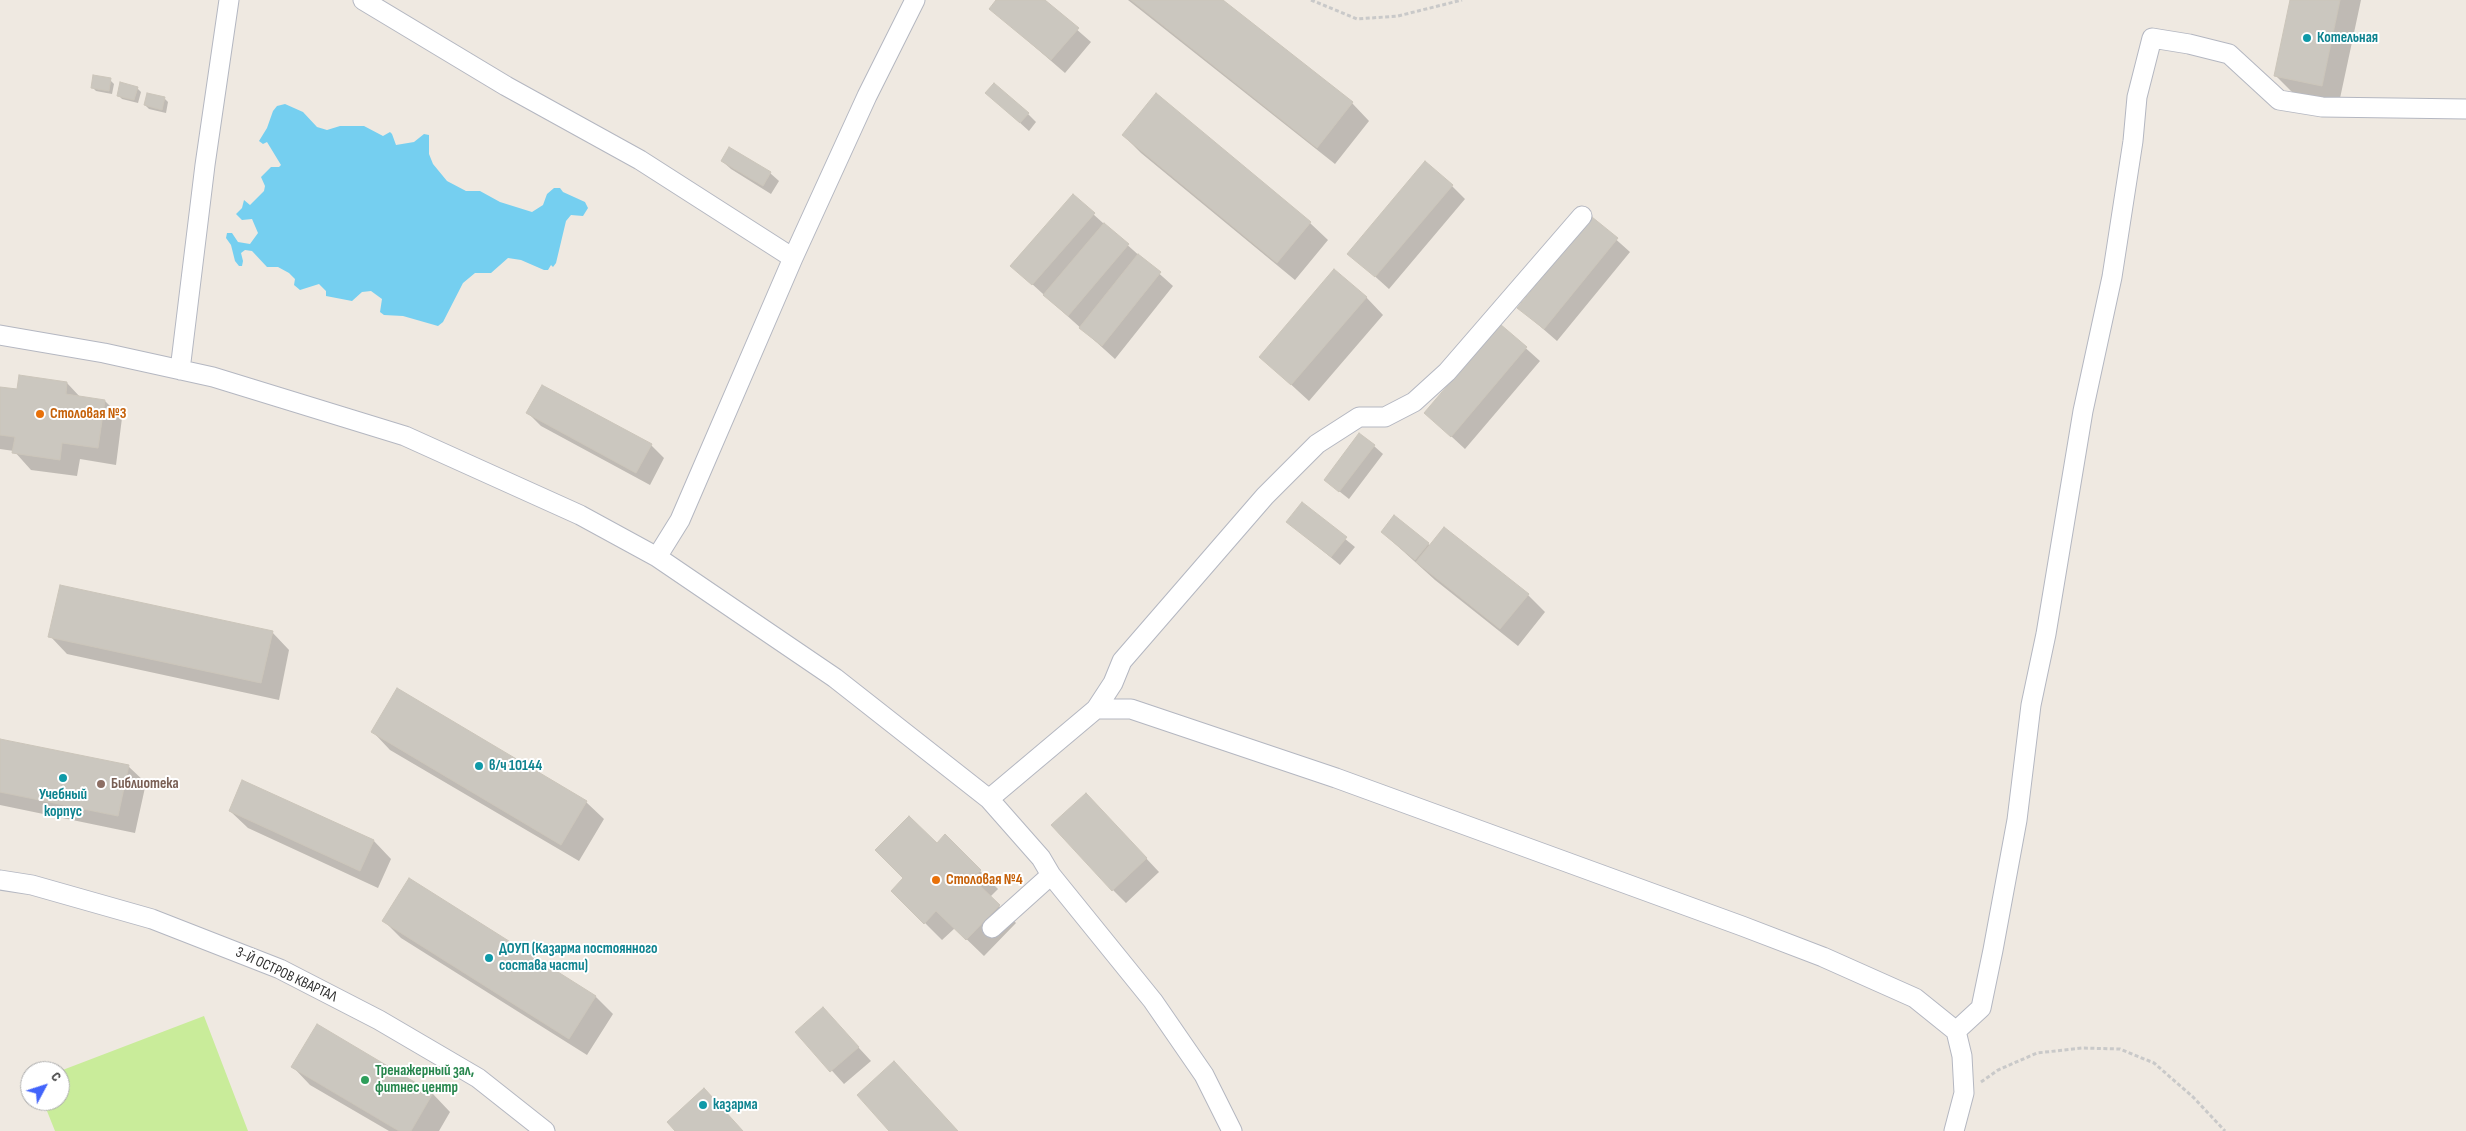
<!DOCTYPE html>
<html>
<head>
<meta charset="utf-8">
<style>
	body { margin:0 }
	#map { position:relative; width:2466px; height:1131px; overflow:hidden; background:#efe9e1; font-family:"Sofia Sans Condensed",sans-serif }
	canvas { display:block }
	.north { position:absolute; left:20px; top:1061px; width:50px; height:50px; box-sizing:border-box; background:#fff; border:1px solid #ababab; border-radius:50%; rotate:50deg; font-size:14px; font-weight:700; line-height:20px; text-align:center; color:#2e2e2e }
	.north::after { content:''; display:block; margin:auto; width:18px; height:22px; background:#4264fb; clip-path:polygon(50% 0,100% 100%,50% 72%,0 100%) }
</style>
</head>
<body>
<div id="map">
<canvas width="2466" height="1131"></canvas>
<div class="north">С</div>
</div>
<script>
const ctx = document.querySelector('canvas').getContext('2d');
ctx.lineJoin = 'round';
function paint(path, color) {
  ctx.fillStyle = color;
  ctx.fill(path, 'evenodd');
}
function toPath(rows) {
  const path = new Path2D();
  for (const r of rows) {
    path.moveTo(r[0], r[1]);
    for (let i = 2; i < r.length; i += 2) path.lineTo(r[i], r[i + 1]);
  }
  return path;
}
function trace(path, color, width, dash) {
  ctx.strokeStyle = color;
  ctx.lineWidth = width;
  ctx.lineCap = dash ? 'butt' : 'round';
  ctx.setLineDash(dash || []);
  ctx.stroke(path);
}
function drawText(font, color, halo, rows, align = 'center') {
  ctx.font = font + ' "Sofia Sans Condensed",sans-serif';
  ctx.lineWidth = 4;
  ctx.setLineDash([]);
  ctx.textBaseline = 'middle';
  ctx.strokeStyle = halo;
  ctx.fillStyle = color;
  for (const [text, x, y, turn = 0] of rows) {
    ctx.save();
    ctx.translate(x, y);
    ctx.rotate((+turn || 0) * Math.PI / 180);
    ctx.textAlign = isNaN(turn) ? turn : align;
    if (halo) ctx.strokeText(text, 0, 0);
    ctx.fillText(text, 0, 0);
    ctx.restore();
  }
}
const pitch = toPath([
	[204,1016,248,1131,55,1131,43,1101,60,1101,60,1071]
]);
const water = toPath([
	[285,104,303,112,317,127,327,130,340,126,364,126,383,136,390,132,392,134,396,145,414,142,424,134,429,135,429,154,433,164,447,181,466,191,480,191,500,202,532,212,543,205,547,194,554,188,560,188,563,192,585,202,588,208,583,216,571,215,566,221,556,263,553,267,551,265,548,270,544,270,521,260,508,258,491,273,475,273,463,283,443,322,438,326,403,316,384,315,380,312,382,299,371,291,362,292,352,301,326,296,326,291,319,284,300,290,294,285,295,279,289,273,278,267,267,267,252,251,245,250,241,253,243,261,242,266,239,266,235,261,231,245,226,238,227,233,232,233,238,242,250,244,258,233,252,219,242,220,236,214,242,208,244,200,250,205,264,191,265,186,261,177,271,167,279,167,281,165,267,142,263,144,259,141,267,128,273,111,277,106]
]);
const shadow = toPath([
	[998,0,1043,0,1091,42,1065,73,991,9],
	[1128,0,1221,0,1352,103,1369,121,1335,164],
	[2291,0,2361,0,2339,103,2293,93,2275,75],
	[110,80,114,84,112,94,96,91,92,87],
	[137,88,141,92,138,103,122,99,118,95],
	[987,93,1028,114,1036,122,1029,131],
	[1156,95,1310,223,1328,240,1295,280,1141,153,1123,135],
	[164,98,168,102,166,113,149,109,145,105],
	[722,161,770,173,779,181,771,194,731,169],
	[1452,186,1465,199,1389,289,1349,253],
	[1073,196,1173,286,1115,359,1011,265],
	[1592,218,1630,252,1557,341,1519,308],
	[1366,297,1383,315,1309,401,1261,357],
	[1500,325,1540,361,1465,449,1426,413],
	[67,383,81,398,105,401,122,418,116,465,80,459,77,476,31,470,14,451,0,449,0,388,18,390],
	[528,413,651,445,664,458,650,485,541,426],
	[1374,446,1383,454,1349,499,1325,480],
	[1302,504,1355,547,1340,565,1288,522],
	[1382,532,1428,544,1528,595,1545,612,1518,646,1435,580],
	[272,632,289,650,279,700,67,654,50,636],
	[373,732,586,802,604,819,579,861,390,750],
	[0,740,128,766,146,783,135,833,0,805],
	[243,782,374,841,391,859,378,888,248,828,230,811],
	[1099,808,1159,872,1126,903,1113,890],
	[945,836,998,889,990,897,1016,923,984,956,955,928,942,940,910,908,937,845],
	[409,880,596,997,613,1014,587,1055,401,938,383,920],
	[823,1009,871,1061,844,1084,797,1032],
	[317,1026,433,1094,450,1112,439,1131,389,1131,310,1085,293,1067]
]);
const building = toPath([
	[996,0,1045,0,1079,28,1051,60,989,9,996,0],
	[1131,0,1223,0,1353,102,1317,148,1131,0],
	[2290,0,2340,0,2322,86,2274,76,2290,0],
	[93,75,111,78,109,91,91,88,93,75],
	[120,82,138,87,134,100,117,96,120,82],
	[994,83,1029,113,1020,123,985,93,994,83],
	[147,93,165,97,162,110,144,105,147,93],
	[1156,93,1311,222,1277,263,1122,135,1156,93],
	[729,147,771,172,763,186,721,161,729,147],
	[1425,161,1453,185,1375,277,1347,254,1425,161],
	[1073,194,1095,213,1032,285,1010,266,1073,194],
	[1592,217,1618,238,1544,329,1517,308,1592,217],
	[1104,223,1129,244,1068,316,1043,295,1104,223],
	[1138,254,1161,272,1102,346,1079,328,1138,254],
	[1334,269,1367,297,1291,385,1259,357,1334,269],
	[1500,324,1527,347,1451,437,1424,413,1500,324],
	[19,375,67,382,66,394,105,400,98,448,62,443,60,460,12,453,15,437,0,435,0,387,17,389,19,375],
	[542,385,652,444,636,473,526,413,542,385],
	[1359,433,1375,445,1339,492,1324,480,1359,433],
	[1302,502,1347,537,1331,557,1286,522,1302,502],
	[1394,515,1429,543,1415,560,1381,532,1394,515],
	[1444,527,1529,594,1500,629,1416,562,1444,527],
	[60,585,273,631,261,683,48,637,60,585],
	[397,688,587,801,561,845,371,732,397,688],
	[0,739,129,765,118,816,0,792,0,739],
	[242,780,374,840,360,871,229,811,242,780],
	[1086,793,1147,858,1112,891,1051,825,1086,793],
	[909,816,937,843,945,834,981,870,973,879,1000,905,966,940,936,911,924,924,891,891,903,878,875,850,909,816],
	[409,878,596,996,569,1039,382,921,409,878],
	[823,1007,859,1047,830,1072,795,1032,823,1007],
	[317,1024,433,1093,411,1131,399,1131,291,1067,317,1024],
	[894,1061,958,1131,889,1131,857,1095,894,1061],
	[704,1088,743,1131,675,1131,667,1122,704,1088]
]);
const path = toPath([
	[1311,0,1357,19,1398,16,1462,0],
	[1981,1082,1998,1070,2037,1053,2082,1048,2120,1049,2154,1063,2193,1097,2225,1131]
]);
const minor = toPath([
	[363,0,506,86,640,160,793,258],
	[915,0,867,96,793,258,680,520,657,557,835,678,989,799,1041,858,1051,875,1153,1001,1204,1075,1232,1131],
	[0,335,104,353,213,377,405,436,580,515,657,557],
	[180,370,205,165,229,0],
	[1096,709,1131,709,1336,778,1742,926,1823,957,1915,998,1956,1031,1962,1056,1964,1093,1954,1131],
	[989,799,1096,709,1113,683,1122,661,1265,496,1317,444,1359,417,1385,417,1414,402,1447,372,1582,216],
	[0,880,32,885,152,919,280,969,379,1020,478,1078,545,1131],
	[992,928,1051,875],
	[1956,1031,1981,1008,1993,950,2017,820,2031,705,2046,634,2083,411,2112,277,2133,141,2137,97,2152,38,2189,44,2229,54,2279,100,2322,107,2466,109]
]);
const markers = [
	[2307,38,5,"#0f9aa8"],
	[40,414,5,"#e8710a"],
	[479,766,5,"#0f9aa8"],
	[63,778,5,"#0f9aa8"],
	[101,784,5,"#8d6e63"],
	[936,880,5,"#e8710a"],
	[489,958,5,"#0f9aa8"],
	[365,1080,5,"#2e9e5b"],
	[703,1105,5,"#0f9aa8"]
];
const cultureNames = [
	["Котельная",2317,38],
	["в/ч 10144",489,766],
	["Учебный",63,795,"center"],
	["корпус",63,812,"center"],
	["ДОУП (Казарма постоянного",499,949],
	["состава части)",499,966],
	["казарма",713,1105]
];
const foodNames = [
	["Столовая №3",50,414],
	["Столовая №4",946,880]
];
const educationNames = [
	["Библиотека",111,784]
];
const streetNames = [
	["3-Й ОСТРОВ КВАРТАЛ",286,975,25]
];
const leisureNames = [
	["Тренажерный зал,",375,1071],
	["фитнес центр",375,1088]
];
paint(pitch, '#c9ec9a');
paint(water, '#75cff0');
paint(shadow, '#0003');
paint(building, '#cbc7bf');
trace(building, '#cbc5ba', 1);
trace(minor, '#b4b7c1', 21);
trace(path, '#c9c9c9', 3, [4, 2.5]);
trace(minor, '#fff', 19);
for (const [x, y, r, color] of markers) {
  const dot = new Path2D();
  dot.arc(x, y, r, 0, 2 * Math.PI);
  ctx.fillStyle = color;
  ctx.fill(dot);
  trace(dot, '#fff', 2);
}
drawText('bold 15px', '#0d838f', '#fff', cultureNames, 'left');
drawText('bold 15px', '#c56008', '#fff', foodNames, 'left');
drawText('bold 15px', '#785e54', '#fff', educationNames, 'left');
drawText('15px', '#2e2e2e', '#fff', streetNames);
drawText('bold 15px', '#27864d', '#fff', leisureNames, 'left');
</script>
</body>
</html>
